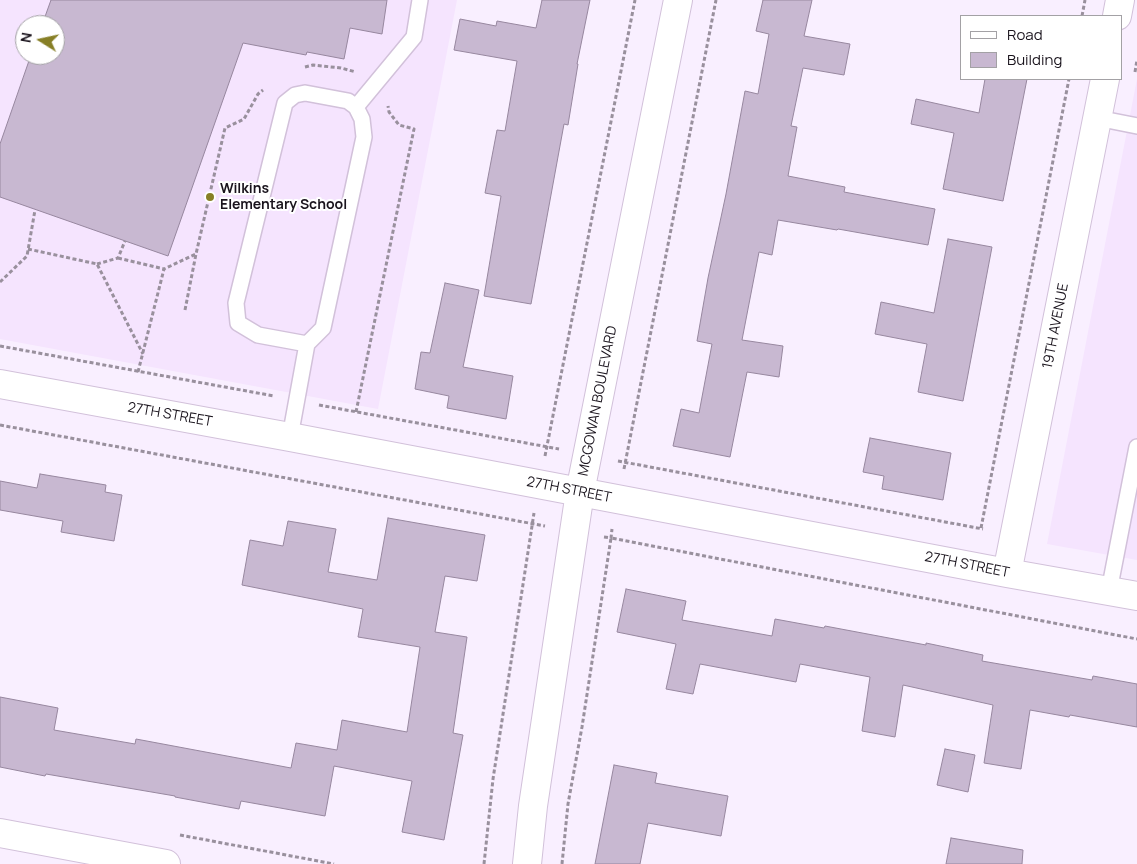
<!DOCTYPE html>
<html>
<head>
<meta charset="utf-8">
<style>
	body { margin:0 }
	#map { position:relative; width:1137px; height:864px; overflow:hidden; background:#f9efff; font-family:Manrope,sans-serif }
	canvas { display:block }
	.legend { position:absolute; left:960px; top:15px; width:162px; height:65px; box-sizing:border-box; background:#fff; border:1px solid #a3a1a5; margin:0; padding:6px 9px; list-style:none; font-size:15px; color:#1a141d }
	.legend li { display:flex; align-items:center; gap:10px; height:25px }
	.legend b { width:25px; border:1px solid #a3a1a5 }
	.north { position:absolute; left:15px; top:15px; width:50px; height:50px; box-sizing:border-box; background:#fff; border:1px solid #a3a1a5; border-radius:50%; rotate:280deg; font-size:14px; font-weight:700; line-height:20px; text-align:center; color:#1a141d }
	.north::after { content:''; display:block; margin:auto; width:18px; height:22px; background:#877f26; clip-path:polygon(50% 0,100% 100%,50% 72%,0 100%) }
</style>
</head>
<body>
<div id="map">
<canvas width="1137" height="864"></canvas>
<ul class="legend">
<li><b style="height:6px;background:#fff"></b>Road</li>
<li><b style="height:14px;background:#c8b8d1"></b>Building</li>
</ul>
<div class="north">N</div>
</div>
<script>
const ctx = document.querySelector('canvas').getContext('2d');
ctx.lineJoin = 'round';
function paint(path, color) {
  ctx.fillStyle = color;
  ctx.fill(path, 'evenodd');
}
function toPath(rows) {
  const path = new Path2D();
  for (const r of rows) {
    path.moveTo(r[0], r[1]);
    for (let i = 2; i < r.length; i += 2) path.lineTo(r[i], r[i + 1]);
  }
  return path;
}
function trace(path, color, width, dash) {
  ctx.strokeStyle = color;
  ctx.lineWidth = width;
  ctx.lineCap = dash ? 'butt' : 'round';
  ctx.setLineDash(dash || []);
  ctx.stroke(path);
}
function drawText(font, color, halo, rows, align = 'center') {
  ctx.font = font + ' Manrope,sans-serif';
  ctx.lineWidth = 4;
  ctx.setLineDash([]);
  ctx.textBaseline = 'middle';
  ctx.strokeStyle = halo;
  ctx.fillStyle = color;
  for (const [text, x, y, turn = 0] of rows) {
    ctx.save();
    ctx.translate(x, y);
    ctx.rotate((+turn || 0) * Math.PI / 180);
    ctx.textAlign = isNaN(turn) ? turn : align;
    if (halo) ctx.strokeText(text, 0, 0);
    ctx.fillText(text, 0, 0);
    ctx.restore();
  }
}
const built = toPath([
	[0,0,457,0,378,409,0,339],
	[25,25,55,25,55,55,25,55],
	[1137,79,1137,560,1047,544]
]);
const building = toPath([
	[51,0,387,0,382,34,350,28,344,59,307,52,306,55,243,43,168,256,0,197,0,144,31,55,55,55,55,25,42,25,51,0],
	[542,0,590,0,577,64,578,64,568,125,564,124,531,304,484,296,501,196,485,193,497,130,505,131,517,61,454,50,460,19,496,26,497,21,536,28,542,0],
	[763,0,812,0,804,36,850,44,844,75,803,68,791,126,797,127,788,176,845,187,844,192,935,209,928,245,838,229,837,230,778,220,772,255,759,252,742,340,783,346,779,377,747,372,730,457,673,446,681,409,699,413,712,344,697,341,708,278,726,194,745,91,758,94,769,34,756,31,763,0],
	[985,79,1027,79,1003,201,943,189,954,133,911,124,916,99,979,113,985,79],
	[948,239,992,247,963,401,918,392,927,344,875,334,881,302,934,313,948,239],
	[445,283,479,290,463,367,513,376,506,419,447,408,449,396,415,389,421,352,430,353,445,283],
	[870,438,951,453,943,500,882,489,884,476,863,472,870,438],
	[40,474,106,485,105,492,122,495,114,541,61,532,63,521,0,510,0,481,37,488,40,474],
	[388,518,485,535,477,581,445,576,435,632,467,637,453,733,463,735,444,840,402,832,412,781,334,766,325,816,241,801,239,809,175,797,175,796,46,774,45,776,0,767,0,697,58,708,54,730,135,744,136,739,291,768,296,743,337,750,342,720,407,732,420,647,358,637,363,609,242,585,250,540,283,546,288,521,336,529,328,572,377,580,388,518],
	[626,589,686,601,682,620,772,636,775,619,824,628,825,626,926,645,926,643,983,655,982,661,1092,680,1093,676,1137,684,1137,727,1070,715,1069,717,1030,710,1021,769,984,763,993,705,903,685,895,737,862,731,870,677,800,664,796,682,700,664,693,694,666,689,676,644,617,632,626,589],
	[945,749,975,755,968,792,937,785,945,749],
	[614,765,657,773,655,783,728,796,721,836,648,823,640,864,595,864,614,765],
	[951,838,1023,850,1022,864,946,864,951,838]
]);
const path = toPath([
	[1082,16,1085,0],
	[305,67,313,65,341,68,356,72],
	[1135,72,1137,60],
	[28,249,97,264,143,354],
	[118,258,164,269],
	[97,264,118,258,125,241],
	[0,282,27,256,35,210],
	[185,310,196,254,225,128,244,119,258,94,263,90],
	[0,346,274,396],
	[138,372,164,269,196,254],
	[319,405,559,449],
	[356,412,414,129,399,125,389,112,388,106],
	[0,425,545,526],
	[545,456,635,0],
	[618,461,983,529],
	[624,469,716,0],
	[981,528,1069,79],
	[604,537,611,538,612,529],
	[180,835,334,864],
	[484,864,493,779,534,513],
	[562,864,568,804,582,727,611,538,1137,639]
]);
const service = toPath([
	[356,107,414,37,420,0],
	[1097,118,1137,126],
	[290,437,307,344,323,328,364,137,362,119,356,107,348,101,305,93,295,95,285,103,236,303,238,323,258,335,307,344],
	[1109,591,1137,447]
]);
const minor = toPath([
	[1117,16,1120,0],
	[0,384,290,437,1007,573,1137,596],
	[1007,573,1105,79],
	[0,833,166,864],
	[527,864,533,806,580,492,678,0]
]);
const markers = [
	[210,197,5,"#877f26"]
];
const poiNames = [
	["Wilkins",220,189],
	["Elementary School",220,205]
];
const streetNames = [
	["19TH AVENUE",1056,326,-79],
	["MCGOWAN BOULEVARD",598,401,-79],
	["27TH STREET",170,415,10],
	["27TH STREET",569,490,11],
	["27TH STREET",967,565,11]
];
paint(built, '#f5e4fe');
paint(building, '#c8b8d1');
trace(building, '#97879f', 1);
trace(service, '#d2c1da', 18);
trace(minor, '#d2c1da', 30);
trace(path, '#99909d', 3, [4, 2.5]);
trace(service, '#fff', 15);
trace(minor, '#fff', 28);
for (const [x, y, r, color] of markers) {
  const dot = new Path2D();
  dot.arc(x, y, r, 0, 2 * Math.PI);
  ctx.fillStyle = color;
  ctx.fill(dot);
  trace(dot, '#fff', 2);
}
drawText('bold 14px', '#1a141d', '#fff', poiNames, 'left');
drawText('14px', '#1a141d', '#fff', streetNames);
</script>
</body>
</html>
